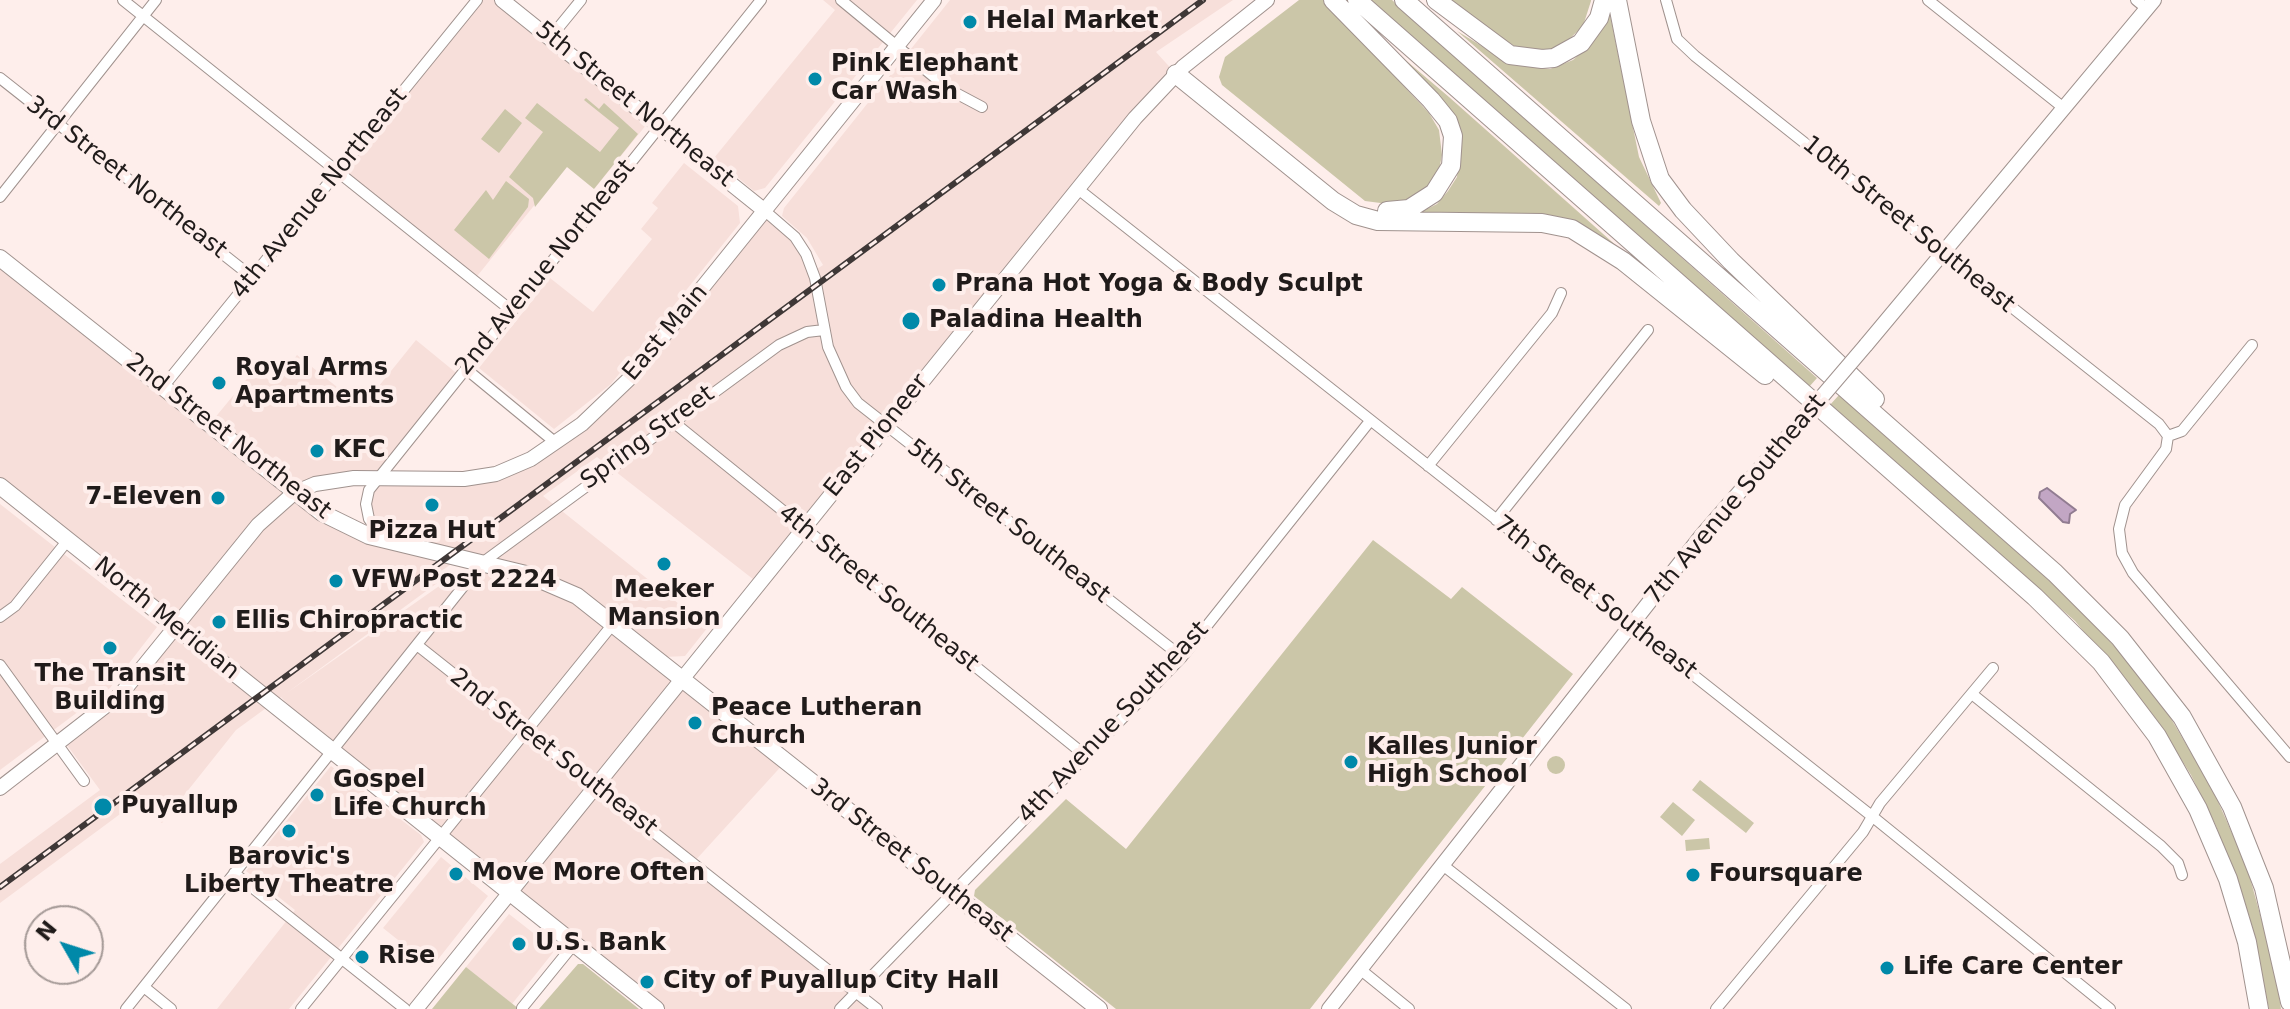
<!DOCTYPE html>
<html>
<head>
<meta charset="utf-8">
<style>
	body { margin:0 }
	#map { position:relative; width:2290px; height:1009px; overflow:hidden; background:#feeeeb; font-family:"DejaVu Sans",sans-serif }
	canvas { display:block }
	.north { position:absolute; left:24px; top:905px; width:80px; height:80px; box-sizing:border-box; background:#feeeeb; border:2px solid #a59a97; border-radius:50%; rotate:309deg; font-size:22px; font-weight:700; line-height:32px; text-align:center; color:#201b1a }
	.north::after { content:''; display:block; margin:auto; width:28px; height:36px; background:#0089a9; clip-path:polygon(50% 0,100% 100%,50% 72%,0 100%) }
</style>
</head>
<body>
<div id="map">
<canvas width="2290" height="1009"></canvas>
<div class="north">N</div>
</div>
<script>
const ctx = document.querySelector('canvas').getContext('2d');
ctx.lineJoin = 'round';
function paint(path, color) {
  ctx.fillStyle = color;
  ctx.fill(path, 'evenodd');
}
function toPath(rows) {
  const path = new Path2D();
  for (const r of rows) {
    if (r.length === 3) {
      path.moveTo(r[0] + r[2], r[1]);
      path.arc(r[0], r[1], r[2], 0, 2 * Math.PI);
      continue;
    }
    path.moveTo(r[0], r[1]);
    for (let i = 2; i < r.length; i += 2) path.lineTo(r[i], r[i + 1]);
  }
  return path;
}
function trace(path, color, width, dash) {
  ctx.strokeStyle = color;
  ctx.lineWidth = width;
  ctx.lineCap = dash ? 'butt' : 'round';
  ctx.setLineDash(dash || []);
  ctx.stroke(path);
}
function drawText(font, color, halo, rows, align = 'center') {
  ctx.font = font + ' "DejaVu Sans",sans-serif';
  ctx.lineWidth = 8;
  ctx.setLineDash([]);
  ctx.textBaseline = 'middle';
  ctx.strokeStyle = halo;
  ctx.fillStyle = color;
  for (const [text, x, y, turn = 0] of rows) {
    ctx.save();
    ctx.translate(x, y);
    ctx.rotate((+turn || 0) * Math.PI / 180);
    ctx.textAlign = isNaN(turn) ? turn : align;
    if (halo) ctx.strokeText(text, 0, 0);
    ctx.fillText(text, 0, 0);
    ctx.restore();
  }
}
const built = toPath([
	[477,0,502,0,651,119,595,188,566,166,474,280,338,171],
	[823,0,917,0,765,188,754,191,714,158,835,10],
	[950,0,1233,0,1156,52,1176,74,758,583,597,457,543,496,708,627,685,656,665,657,786,761,693,863,877,1009,656,1009,332,751,281,697,452,577,471,576,481,564,459,558,443,570,440,581,236,730,162,823,135,803,0,903,0,864,100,790,64,741,97,716,176,626,0,486,0,258,209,425,255,369,274,384,297,355,362,407,416,340,460,376,379,478,496,474,582,424,765,211,779,222,814,271,823,265,807,238,782,216,784,208],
	[275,476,296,481,377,480,366,512,385,540],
	[684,163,738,206,740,223,611,384,554,429,479,368,550,278,593,312,652,239,641,229,658,208,652,203],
	[0,504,157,627,110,688,0,770],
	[331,766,421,835,424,842,289,1009,217,1009,295,910,246,871],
	[441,857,488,896,432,967,383,928],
	[509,914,555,950,512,1004,466,967]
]);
const green = toPath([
	[1299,0,1323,0,1429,113,1439,130,1442,155,1439,170,1425,191,1396,205,1365,201,1222,85,1219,77,1225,57],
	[1370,0,1392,0,1817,378,1809,387],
	[1444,0,1591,0,1591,1,1583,26,1563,45,1551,50,1522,51],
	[1608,5,1639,157,1661,203,1659,206,1457,31,1513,65,1550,69,1573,60,1591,44],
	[1396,52,1449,97,1620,249,1548,215,1411,217,1437,204,1448,191,1457,177,1460,141],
	[586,98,599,109,604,103,638,134,594,189,567,167,535,207,533,198,509,177,543,132,525,118,537,103,600,152,619,128,584,100],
	[505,109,522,123,499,153,481,139],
	[506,181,529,199,528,207,489,259,454,230,486,190,493,200],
	[1839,395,2069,598,2132,665,2170,717,2212,788,2247,867,2275,969,2281,1009,2269,1009,2249,915,2216,826,2191,775,2156,719,2075,621,1829,406],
	[1373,540,1451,599,1462,587,1573,674,1310,1009,1116,1009,974,896,975,890,1066,799,1126,849],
	[1556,765,9],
	[1700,780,1754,823,1746,833,1692,790],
	[1673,802,1695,820,1682,836,1660,817],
	[1709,838,1710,849,1686,851,1685,840],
	[578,964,583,964,639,1009,539,1009],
	[466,967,519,1009,432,1009]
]);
const water = toPath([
	[2047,488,2076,510,2070,514,2069,523,2063,522,2039,498,2040,492,2047,488]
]);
const street = toPath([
	[123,0,512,311],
	[841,0,950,90,982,107],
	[1666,0,1677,39,1695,56,2159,424,2168,436],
	[1928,0,2065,109],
	[2136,0,2147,9],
	[550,38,581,0],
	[0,78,252,277],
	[1078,189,1873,817,2110,1009],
	[0,197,156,0],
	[765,211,795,237,806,254,815,278,828,347,846,387,858,403,1182,657],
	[466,369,556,443],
	[163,387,477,0],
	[672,421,1086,756],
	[2168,436,2166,449,2125,505,2119,529,2122,553,2133,573,2290,757],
	[2168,436,2182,431,2252,345],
	[1428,466,1552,313,1561,293],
	[1496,520,1648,330],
	[384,538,369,519,366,504,369,490,761,0],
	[0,617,15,606,68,540],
	[417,645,877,1009],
	[0,665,84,781],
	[1972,694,2161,846,2178,863,2182,875],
	[1444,866,1626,1009],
	[234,873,405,1009],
	[1361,970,1409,1009],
	[144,987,171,1009],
	[522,1008,574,944],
	[126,1009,482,563,779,345,807,332,824,330],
	[301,1009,613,624],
	[840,1009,1182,657,1370,421],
	[1716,1009,1863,832,1880,803,1993,668]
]);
const secondary = toPath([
	[502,0,765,211],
	[1866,345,2154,0],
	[0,788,121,694,258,525,294,493,315,484,354,478,464,479,496,474,531,459,582,424,628,380,934,0],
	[416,1009,1135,118,1183,67,1267,0],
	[1329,1009,1702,535,1784,441]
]);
const primary = toPath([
	[0,258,322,513,369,536,526,574,577,596,1099,1009],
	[0,486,656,1009]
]);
const highway = toPath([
	[1333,0,1431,100,1448,121,1453,136,1451,166,1434,193,1409,209,1387,211],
	[1357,0,2035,597,2101,662,2157,736,2198,809,2228,879,2247,942,2259,1009],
	[1404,0,2055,573,2120,638,2182,717,2232,807,2264,888,2290,1002],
	[1436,0,1510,55,1542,59,1554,58,1581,43,1599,18,1604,0],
	[1617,0,1641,121,1660,179,1683,210,1731,261,1875,399],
	[1176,74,1333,201,1356,215,1378,221,1542,223,1572,229,1623,261,1765,375]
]);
const rail = toPath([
	[0,887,1203,0]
]);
const secondaryBridge = toPath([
	[1784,441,1866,345]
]);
const markers = [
	[970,22,8,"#0089a9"],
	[815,79,8,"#0089a9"],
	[939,285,8,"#0089a9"],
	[911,321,10,"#0089a9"],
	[219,383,8,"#0089a9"],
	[317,451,8,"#0089a9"],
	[218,498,8,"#0089a9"],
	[432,505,8,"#0089a9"],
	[664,564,8,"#0089a9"],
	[336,581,8,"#0089a9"],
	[219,622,8,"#0089a9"],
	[110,648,8,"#0089a9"],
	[695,723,8,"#0089a9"],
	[1351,762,8,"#0089a9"],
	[317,795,8,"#0089a9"],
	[103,807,10,"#0089a9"],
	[289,831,8,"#0089a9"],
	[456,874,8,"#0089a9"],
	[1693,875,8,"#0089a9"],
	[519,944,8,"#0089a9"],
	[362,957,8,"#0089a9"],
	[1887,968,8,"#0089a9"],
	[647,982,8,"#0089a9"]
];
const poiNames = [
	["Helal Market",986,22],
	["Pink Elephant",831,65],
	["Car Wash",831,93],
	["Prana Hot Yoga & Body Sculpt",955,285],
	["Paladina Health",929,321],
	["Royal Arms",235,369],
	["Apartments",235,397],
	["KFC",333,451],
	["7-Eleven",202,498,"right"],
	["Pizza Hut",432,532,"center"],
	["VFW Post 2224",352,581],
	["Meeker",664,591,"center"],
	["Mansion",664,619,"center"],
	["Ellis Chiropractic",235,622],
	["The Transit",110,675,"center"],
	["Building",110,703,"center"],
	["Peace Lutheran",711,709],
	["Church",711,737],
	["Kalles Junior",1367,748],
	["High School",1367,776],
	["Gospel",333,781],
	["Life Church",333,809],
	["Puyallup",121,807],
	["Barovic's",289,858,"center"],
	["Liberty Theatre",289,886,"center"],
	["Move More Often",472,874],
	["Foursquare",1709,875],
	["U.S. Bank",535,944],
	["Rise",378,957],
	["Life Care Center",1903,968],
	["City of Puyallup City Hall",663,982]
];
const streetNames = [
	["5th Street Northeast",634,105,39],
	["3rd Street Northeast",126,178,38],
	["4th Avenue Northeast",320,194,-51],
	["10th Street Southeast",1908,225,39],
	["2nd Avenue Northeast",546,268,-51],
	["East Main",666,333,-50],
	["East Pioneer",877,436,-51],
	["2nd Street Northeast",228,437,38],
	["Spring Street",648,438,-36],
	["7th Avenue Southeast",1736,500,-50],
	["5th Street Southeast",1008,522,38],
	["4th Street Southeast",878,589,39],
	["7th Street Southeast",1595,598,38],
	["North Meridian",166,619,39],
	["4th Avenue Southeast",1114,723,-47],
	["2nd Street Southeast",553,753,38],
	["3rd Street Southeast",911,861,38]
];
paint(built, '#f7dfda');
paint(green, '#cbc6a8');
paint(water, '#c2a6c4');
trace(water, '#917c91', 2);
trace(street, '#a0928e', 12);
trace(secondary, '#a0928e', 16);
trace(primary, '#a0928e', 18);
trace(highway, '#a0928e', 20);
trace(street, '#fff', 10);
trace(secondary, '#fff', 14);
trace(primary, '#fff', 16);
trace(highway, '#fff', 18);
trace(rail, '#3f3837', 6);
trace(rail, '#feeeeb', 3, [9]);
trace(secondaryBridge, '#a0928e', 16, []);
trace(secondaryBridge, '#fff', 14);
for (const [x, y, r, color] of markers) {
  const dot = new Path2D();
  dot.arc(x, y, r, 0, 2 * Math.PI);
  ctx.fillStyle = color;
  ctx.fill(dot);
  trace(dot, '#feeeeb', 3);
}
drawText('bold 24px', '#201b1a', '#feeeeb', poiNames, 'left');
drawText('24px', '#201b1a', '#feeeeb', streetNames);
</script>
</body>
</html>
